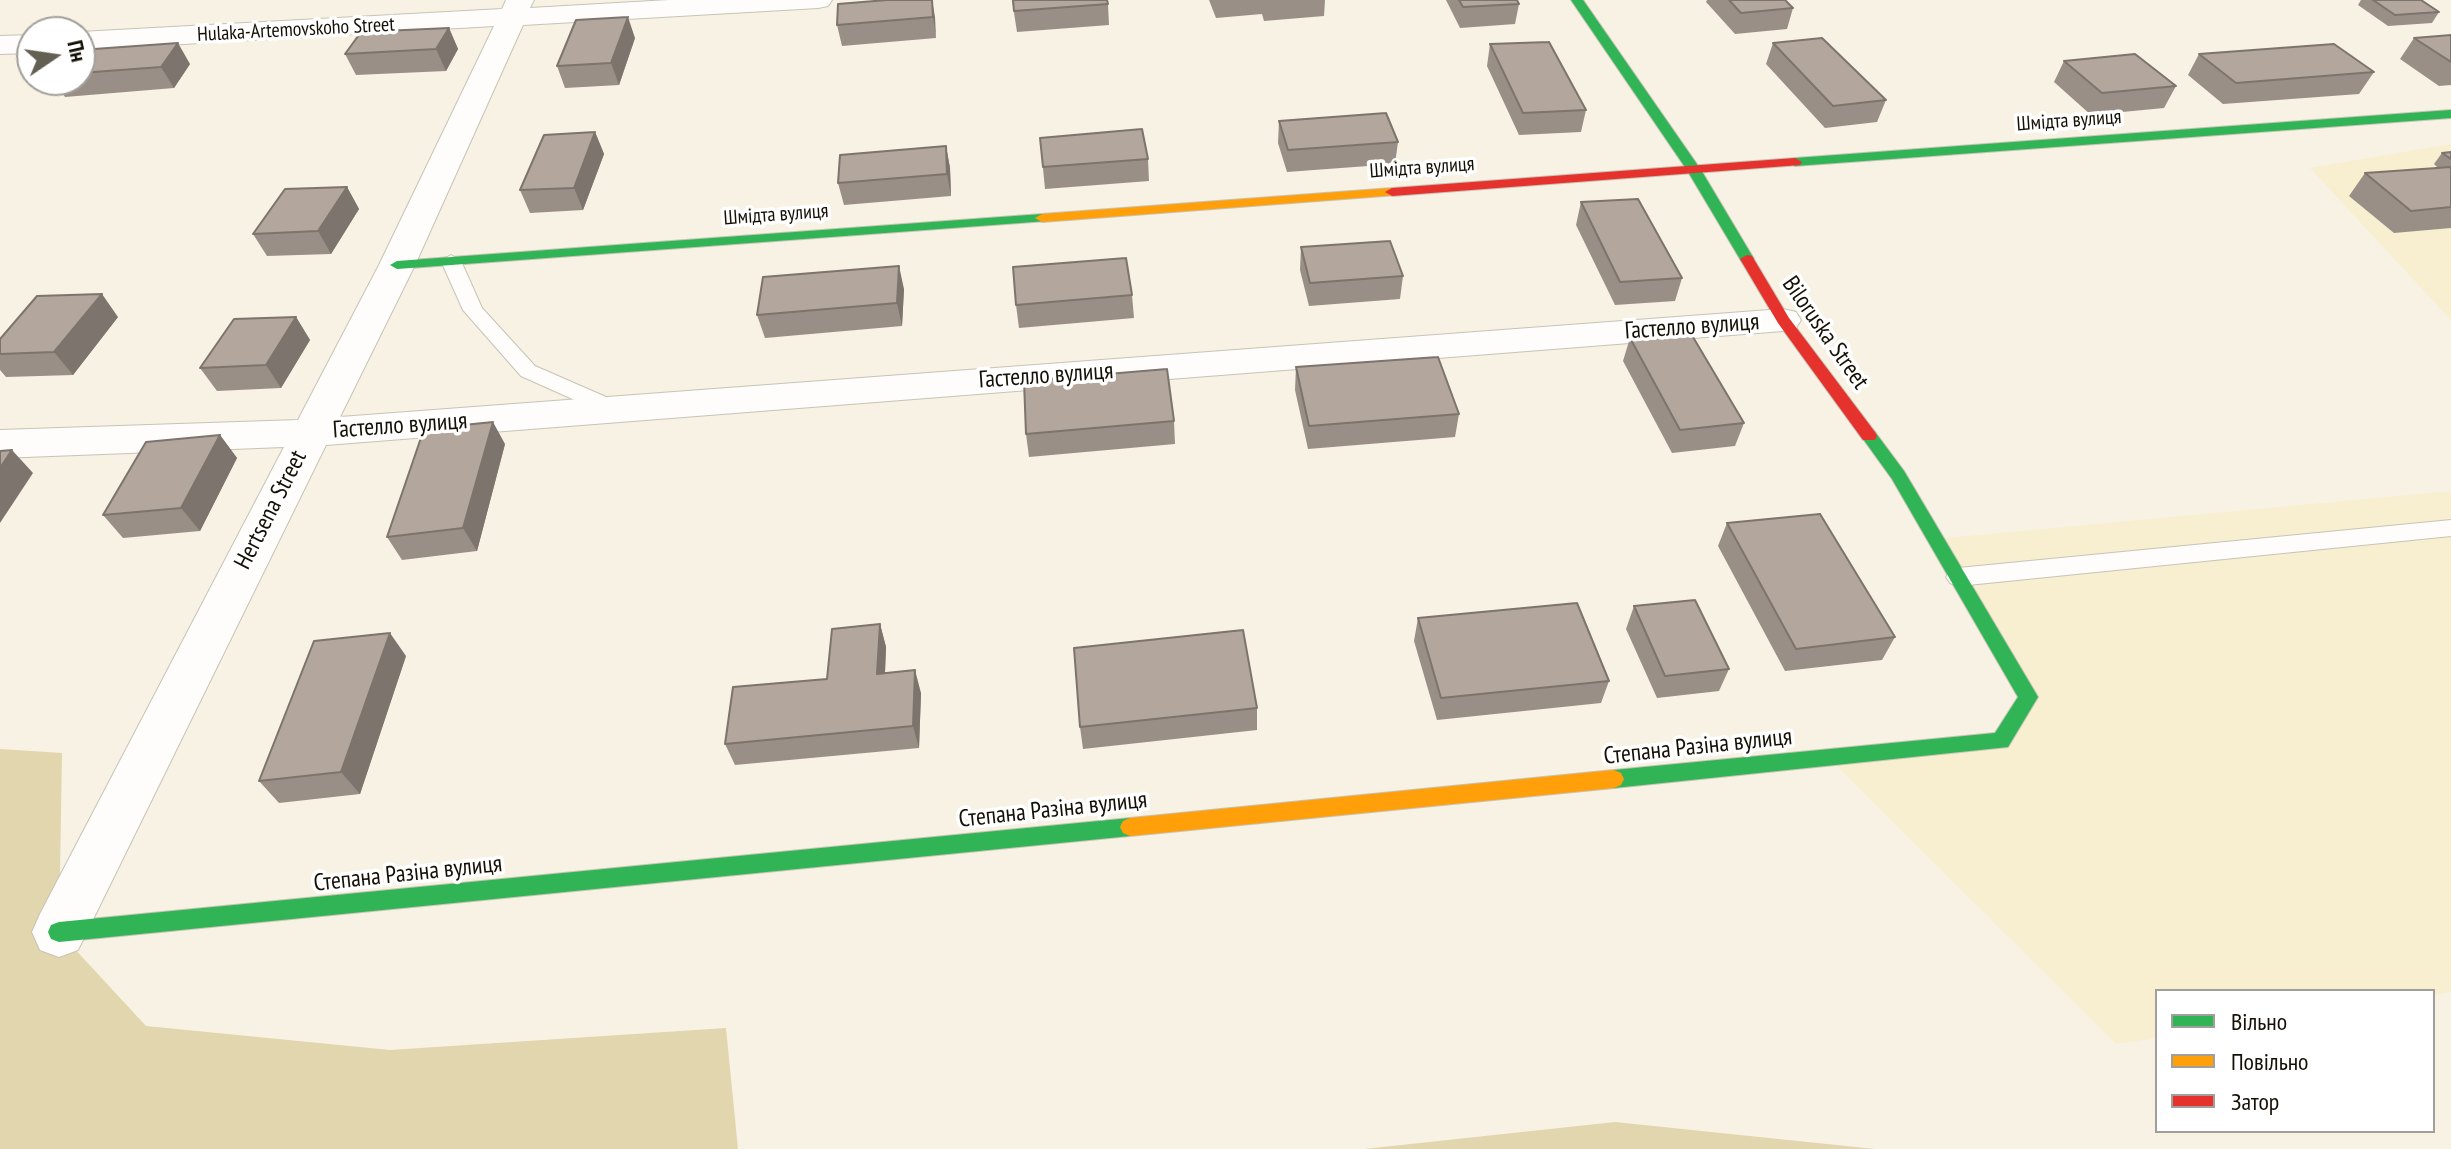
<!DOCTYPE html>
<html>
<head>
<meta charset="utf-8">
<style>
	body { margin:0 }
	#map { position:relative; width:2451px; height:1149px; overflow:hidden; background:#f7f2e3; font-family:"PT Sans Narrow",sans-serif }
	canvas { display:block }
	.legend { position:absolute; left:2155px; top:989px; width:280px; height:144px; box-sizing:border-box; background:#fff; border:2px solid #a19f9b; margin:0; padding:10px 14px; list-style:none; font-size:24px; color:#141005 }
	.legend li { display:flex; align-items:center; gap:16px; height:40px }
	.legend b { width:40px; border:2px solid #a19f9b }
	.north { position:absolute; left:16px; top:16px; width:80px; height:80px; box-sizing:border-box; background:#fff; border:2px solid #a19f9b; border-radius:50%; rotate:77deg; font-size:22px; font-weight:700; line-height:32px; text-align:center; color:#141005 }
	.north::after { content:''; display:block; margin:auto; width:28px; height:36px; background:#635f53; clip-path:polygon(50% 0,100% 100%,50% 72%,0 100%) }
</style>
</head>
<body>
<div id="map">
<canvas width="2451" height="1149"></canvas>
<ul class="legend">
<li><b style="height:10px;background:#30b455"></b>Вільно</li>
<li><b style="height:10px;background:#ff9f0a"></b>Повільно</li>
<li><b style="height:10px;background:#e5322d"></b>Затор</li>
</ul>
<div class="north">Пн</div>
</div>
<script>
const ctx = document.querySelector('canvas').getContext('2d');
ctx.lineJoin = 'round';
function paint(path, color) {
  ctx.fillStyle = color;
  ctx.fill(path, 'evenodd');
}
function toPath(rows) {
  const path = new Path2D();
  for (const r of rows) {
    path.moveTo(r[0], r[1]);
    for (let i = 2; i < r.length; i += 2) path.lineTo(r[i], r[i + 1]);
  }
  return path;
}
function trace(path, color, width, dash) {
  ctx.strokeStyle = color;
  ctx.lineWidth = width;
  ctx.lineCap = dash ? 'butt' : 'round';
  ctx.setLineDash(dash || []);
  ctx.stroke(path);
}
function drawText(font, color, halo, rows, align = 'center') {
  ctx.font = font + ' "PT Sans Narrow",sans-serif';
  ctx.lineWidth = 7;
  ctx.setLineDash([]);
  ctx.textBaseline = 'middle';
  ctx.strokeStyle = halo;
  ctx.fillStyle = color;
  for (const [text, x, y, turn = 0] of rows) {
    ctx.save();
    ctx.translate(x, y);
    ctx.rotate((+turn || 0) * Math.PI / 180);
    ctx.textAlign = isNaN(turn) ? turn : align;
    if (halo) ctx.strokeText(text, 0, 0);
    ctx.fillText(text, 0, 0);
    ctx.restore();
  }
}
const built = toPath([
	[2451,144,2451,320,2310,168],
	[2451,491,2451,992,2433,995,2433,991,2157,991,2157,1038,2116,1044,1829,758,2001,741,2028,697,1935,539]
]);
const forest = toPath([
	[0,749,62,753,59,932,146,1026,390,1050,726,1028,738,1149,0,1149],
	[1615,1122,1875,1149,1364,1149]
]);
const lane = toPath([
	[451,255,461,261,482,308,535,366,622,404,625,409,622,414,606,414,521,376,463,310,441,261,451,255],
	[2451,520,2451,536,1958,586,1950,583,1946,577,1950,571,1958,568,2451,520]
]);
const street = toPath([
	[506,0,534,0,530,8,669,0,832,0,828,6,818,8,523,25,415,265,340,417,1783,309,1796,312,1801,320,1796,328,1783,331,326,445,78,950,59,957,40,950,32,932,40,914,284,447,0,458,0,430,298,420,379,265,494,26,80,50,80,32,502,9,506,0],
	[32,35,32,53,0,54,0,36,32,35]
]);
const fast = toPath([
	[1571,0,1583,0,1701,170,1754,259,1752,262,1742,262,1740,259,1687,170,1571,0],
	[2451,110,2451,118,1795,166,1788,162,1795,158,2451,110],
	[1042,214,1049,218,1047,221,397,269,390,265,397,261,1042,214],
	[1869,430,1875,432,1904,471,2038,697,2008,747,1614,788,1607,785,1604,779,1607,773,1614,770,1995,733,2018,697,1892,479,1861,436,1869,430],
	[1130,818,1137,821,1140,827,1137,833,1130,836,59,942,51,939,48,932,51,925,59,922,1130,818]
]);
const slow = toPath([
	[1392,188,1397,189,1397,195,1042,222,1035,218,1042,214,1392,188],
	[1614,770,1621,773,1624,779,1621,785,1614,788,1130,836,1123,833,1120,827,1123,821,1130,818,1614,770]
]);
const jam = toPath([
	[1795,158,1802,162,1800,165,1392,196,1385,192,1392,188,1795,158],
	[1747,255,1752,256,1789,318,1875,432,1877,436,1875,440,1863,440,1778,323,1740,259,1747,255]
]);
const wall = toPath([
	[932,0,936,38,842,46,837,25],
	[1012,0,1108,4,1109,25,1017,32],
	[1209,0,1325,0,1324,16,1264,21,1262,14,1216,18],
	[1446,0,1517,0,1519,4,1515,24,1460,28],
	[1707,0,1785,0,1793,8,1787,29,1735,34,1706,2],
	[2361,0,2421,0,2439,12,2432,23,2388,26,2358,5],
	[449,28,458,49,446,71,356,75,345,54],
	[2451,35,2451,85,2439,86,2400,59,2414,38],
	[635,38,619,85,565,88,557,66],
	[1773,43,1886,100,1877,122,1825,128,1766,64],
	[1490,44,1586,110,1581,132,1519,135,1487,66],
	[80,50,190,64,174,88,65,97,54,80,80,80],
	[2199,54,2374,72,2359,94,2223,104,2188,75],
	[2064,61,2176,86,2164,108,2091,115,2054,82],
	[1279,121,1398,142,1395,164,1287,172,1278,143],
	[595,132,604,154,583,210,530,213,520,190],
	[1040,138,1148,159,1149,181,1045,189],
	[946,146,950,168,951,196,844,205,838,183],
	[2451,152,2451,228,2394,233,2349,196,2365,173,2438,168,2434,164,2442,153],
	[347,187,359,209,331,254,267,256,253,234],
	[1581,202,1682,278,1675,301,1615,305,1576,225],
	[1301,247,1403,276,1400,299,1309,306,1300,270],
	[904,289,902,326,765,338,757,315],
	[1132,295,1134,318,1019,328,1016,305],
	[118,317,73,375,6,377,0,370,0,339],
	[296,317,310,340,281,388,217,391,200,368],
	[1630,338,1744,423,1735,446,1672,453,1623,361],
	[1296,367,1459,414,1455,437,1308,449,1295,390],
	[1174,421,1175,444,1029,457,1026,434],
	[220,435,237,458,200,531,123,538,103,515],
	[505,444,477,551,402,560,387,537],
	[1727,523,1895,637,1882,660,1785,671,1718,546],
	[1634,606,1729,669,1719,691,1657,698,1626,629],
	[1418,618,1609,681,1601,703,1437,720,1414,641],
	[880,624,886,647,885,673,921,693,919,748,735,765,725,744,827,679],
	[406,656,360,794,279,803,259,781],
	[1257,708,1257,730,1083,749,1080,727]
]);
const shadedWall = toPath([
	[932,0,935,17,936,38,933,17],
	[628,17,635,38,619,85,611,63],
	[449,28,458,49,446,71,436,49],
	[178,43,190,64,174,88,161,67],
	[595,132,604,154,583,210,574,188],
	[946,146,950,168,951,196,947,174],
	[347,187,359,209,331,254,318,231],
	[899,266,904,289,902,326,897,303],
	[102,294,118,317,73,375,54,352],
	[296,317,310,340,281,388,266,365],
	[493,422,505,444,477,551,463,528],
	[220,435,237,458,200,531,181,508],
	[12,450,33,473,0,523,0,468],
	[880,624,886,647,884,696,877,674],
	[390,633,406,656,360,794,341,772],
	[915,670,921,693,919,748,913,726]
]);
const building = toPath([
	[887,0,932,0,933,17,837,25,838,4,887,0],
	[1013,0,1107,0,1108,4,1014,11,1013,0],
	[1459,0,1517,0,1519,4,1463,7,1459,0],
	[1729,0,1785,0,1793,8,1741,13,1729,0],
	[2373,0,2421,0,2439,12,2395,15,2373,0],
	[628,17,611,63,557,66,576,20,628,17],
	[449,28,436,49,345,54,361,32,449,28],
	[2451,35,2451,62,2414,38,2451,35],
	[1822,38,1886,100,1833,106,1773,43,1822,38],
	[1549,42,1586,110,1523,113,1490,44,1549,42],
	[178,43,161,67,80,73,80,50,178,43],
	[2334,44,2374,72,2236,83,2199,54,2334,44],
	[2135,54,2176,86,2102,93,2064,61,2135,54],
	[1386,113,1398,142,1288,150,1279,121,1386,113],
	[1142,129,1148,159,1043,167,1040,138,1142,129],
	[595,132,574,188,520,190,544,135,595,132],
	[946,146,947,174,838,183,840,155,946,146],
	[2451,152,2451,159,2442,153,2451,152],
	[2451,167,2451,207,2411,211,2365,173,2451,167],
	[347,187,318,231,253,234,285,189,347,187],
	[1638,199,1682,278,1620,282,1581,202,1638,199],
	[1390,241,1403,276,1310,283,1301,247,1390,241],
	[1126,258,1132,295,1016,305,1013,267,1126,258],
	[899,266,897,303,757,315,763,277,899,266],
	[102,294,54,352,0,354,0,339,37,296,102,294],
	[296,317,266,365,200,368,234,319,296,317],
	[1690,332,1744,423,1680,430,1630,338,1690,332],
	[1438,357,1459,414,1309,426,1296,367,1438,357],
	[1167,369,1174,421,1026,434,1024,381,1167,369],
	[493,422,463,528,387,537,424,429,493,422],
	[220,435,181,508,103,515,146,442,220,435],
	[12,450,0,468,0,451,12,450],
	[1820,514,1895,637,1796,649,1727,523,1820,514],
	[1695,600,1729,669,1665,676,1634,606,1695,600],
	[1577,603,1609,681,1441,698,1418,618,1577,603],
	[880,624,877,674,915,670,913,726,725,744,733,687,827,679,832,629,880,624],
	[1243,630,1257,708,1080,727,1074,648,1243,630],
	[390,633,341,772,259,781,314,641,390,633]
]);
const farStreetnames = [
	["Hulaka-Artemovskoho Street",296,30,-3],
	["Шмідта вулиця",2069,121,-4],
	["Шмідта вулиця",1422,168,-4],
	["Шмідта вулиця",776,215,-4]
];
const streetNames = [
	["Гастелло вулиця",1692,327,-4],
	["Biloruska Street",1825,333,55],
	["Гастелло вулиця",1046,376,-4],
	["Гастелло вулиця",400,426,-4],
	["Hertsena Street",271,510,-63],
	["Степана Разіна вулиця",1698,747,-6],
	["Степана Разіна вулиця",1053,810,-6],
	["Степана Разіна вулиця",408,874,-6]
];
paint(built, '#f7efd0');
paint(forest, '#e2d6af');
trace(lane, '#c7c3b6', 2);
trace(street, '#c7c3b6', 2);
trace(fast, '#c7c3b6', 2);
trace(slow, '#c7c3b6', 2);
trace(jam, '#c7c3b6', 2);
paint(lane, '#fefdfb');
paint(street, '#fefdfb');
paint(fast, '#30b455');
paint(slow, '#ff9f0a');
paint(jam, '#e5322d');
paint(wall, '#9a8f86');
paint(shadedWall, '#7d746d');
paint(building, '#b3a69c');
trace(building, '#7d746d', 2);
drawText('20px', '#141005', '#fff', farStreetnames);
drawText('24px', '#141005', '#fff', streetNames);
</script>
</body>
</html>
